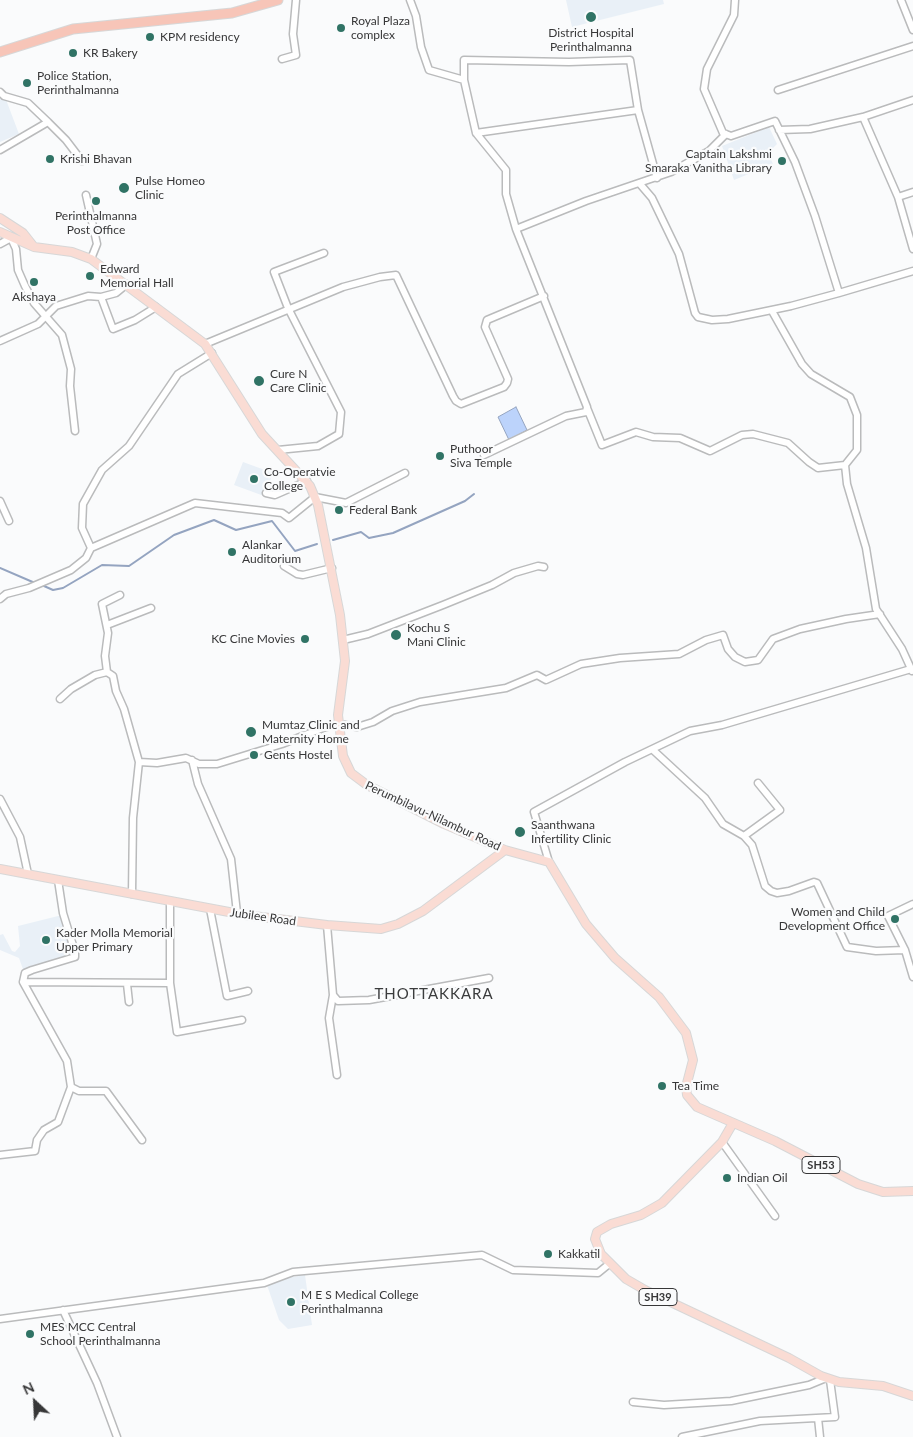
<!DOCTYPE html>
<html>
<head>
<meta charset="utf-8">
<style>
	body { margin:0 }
	#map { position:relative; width:913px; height:1437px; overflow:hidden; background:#fafbfc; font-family:Lato,sans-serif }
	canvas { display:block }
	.north { position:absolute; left:10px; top:1377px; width:50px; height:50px; -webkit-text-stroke:4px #fafbfc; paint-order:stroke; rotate:335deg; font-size:14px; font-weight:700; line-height:20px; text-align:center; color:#373738 }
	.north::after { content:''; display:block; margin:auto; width:18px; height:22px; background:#373738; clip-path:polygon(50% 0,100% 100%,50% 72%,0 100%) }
</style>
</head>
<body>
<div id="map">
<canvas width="913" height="1437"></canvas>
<div class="north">N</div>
</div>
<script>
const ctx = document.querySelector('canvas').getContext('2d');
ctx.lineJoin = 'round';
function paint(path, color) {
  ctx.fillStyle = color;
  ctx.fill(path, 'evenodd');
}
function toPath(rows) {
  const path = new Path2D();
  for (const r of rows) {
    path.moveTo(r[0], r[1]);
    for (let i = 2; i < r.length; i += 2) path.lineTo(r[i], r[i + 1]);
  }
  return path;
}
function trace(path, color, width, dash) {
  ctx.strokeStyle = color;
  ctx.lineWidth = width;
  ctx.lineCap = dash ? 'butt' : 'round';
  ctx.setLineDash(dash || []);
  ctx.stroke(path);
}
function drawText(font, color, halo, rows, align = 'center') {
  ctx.font = font + ' Lato,sans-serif';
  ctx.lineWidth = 4.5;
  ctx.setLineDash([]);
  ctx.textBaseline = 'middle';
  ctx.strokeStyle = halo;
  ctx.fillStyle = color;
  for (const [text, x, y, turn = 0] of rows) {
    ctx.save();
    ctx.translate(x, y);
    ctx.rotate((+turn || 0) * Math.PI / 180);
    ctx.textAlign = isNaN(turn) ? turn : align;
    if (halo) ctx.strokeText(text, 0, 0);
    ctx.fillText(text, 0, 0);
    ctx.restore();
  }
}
const built = toPath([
	[566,0,663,0,664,4,572,27],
	[5,97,19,134,0,142,0,99],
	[769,127,777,144,768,153,773,164,734,180,722,146],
	[243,462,273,473,264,496,234,485],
	[62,915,75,957,24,972,19,958,0,950,0,935,3,934,12,951,15,952,20,946,18,926],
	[305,1275,312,1325,288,1329,279,1320,267,1285,287,1278]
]);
const water = toPath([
	[516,407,527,430,509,440,498,417,516,407]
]);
const stream = toPath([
	[333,540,361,532,369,538,393,533,465,501,474,494],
	[0,568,35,583],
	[44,586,53,590,63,588,102,565,129,566,174,535,214,520,236,530,272,521,295,551,317,544]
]);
const minor = toPath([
	[410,0,416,16,421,47,429,70,464,80],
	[901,0,913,30],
	[282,59,296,55,293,34,296,0],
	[464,60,569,62,630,60,638,110,476,133,464,80,464,60],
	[778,90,913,46],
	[0,92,4,96,28,103,48,122,0,150],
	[638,110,657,178],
	[863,117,898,197,913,249],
	[48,122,66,140,82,161],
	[779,130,810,129,863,117,913,100],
	[476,133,506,170,506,194,516,229,586,201,671,172,709,151,726,134],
	[640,184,652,198,679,254,695,313,698,317,712,320,728,319,791,306,839,293,815,216,795,162,775,121,731,136,723,133,704,89,707,69,734,15,735,0],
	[86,195,97,244,91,259],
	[898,197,913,192],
	[0,244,11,238,16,249,18,270,25,286,34,303,62,335,71,369,70,386,75,431],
	[839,293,913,271],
	[101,297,113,329,135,320,156,307],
	[772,311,802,364,811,374,850,397,857,415,857,450,845,465,847,484,866,548,876,609,902,649,912,671],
	[0,341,38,324,56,306,88,296,101,297,116,293,127,284],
	[205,344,343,287,380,277,396,275,453,396,456,401,461,404,504,387,507,383,508,379,485,327,487,320,544,296],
	[587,408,602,445,636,432,653,437,680,438,710,451,742,435,753,434,788,443,809,462,818,468,845,465],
	[278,450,318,446,339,434,341,412,288,308,274,272,324,253],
	[484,455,566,416,586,412,587,407,516,229],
	[266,493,275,495,307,481],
	[0,501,9,521],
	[91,548,195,503,282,513,289,518,315,497,346,503,405,473],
	[284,566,297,574,303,575,332,568],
	[0,599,6,594,29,588,71,570,86,558,91,548,82,528,83,504,102,470,129,446,178,374,212,353],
	[107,625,151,608],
	[343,640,368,634,443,605,492,585,514,573,538,566,544,567],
	[107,672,105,656,108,633,102,604,120,595],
	[60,699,71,689,95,675,107,672,113,676,116,691,124,709,139,762,133,818,132,894],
	[653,750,705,798,723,824,744,836,780,810,758,783],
	[192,760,198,784,231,859,237,913],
	[139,762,157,763,186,758,199,764,217,764,282,744,323,728,339,724,357,727,373,722,392,711,420,702,506,688,537,675,546,680,581,664,620,658,679,654,706,640,723,635,728,649,735,657,745,662,758,660,773,639,800,629,846,619,880,614],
	[0,799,20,837,28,874],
	[744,836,752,845,765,886,771,891,777,893,789,891,814,882,817,883,847,947,876,951,905,950],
	[549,862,534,812,625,762,690,731,722,725,911,669],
	[170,902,170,983,177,1032,242,1020],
	[913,904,888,916,905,950,913,977],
	[210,909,227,996,248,991],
	[327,925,333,995,338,1001,369,1000,489,978],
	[23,982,25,973,32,970,75,957,75,952,63,913,58,880],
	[127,984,129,1002],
	[333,995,329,1018,337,1075],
	[71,1087,79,1091,106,1091,142,1140],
	[722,1142,775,1216],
	[0,1155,35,1151,37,1140,44,1130,58,1122,71,1087,67,1061,23,982,170,983],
	[63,1310,97,1383,117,1437],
	[0,1319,264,1283,293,1272,482,1255,513,1270,598,1273,609,1264],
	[633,1402,664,1405,731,1401,809,1385,826,1378],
	[818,1418,820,1437],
	[682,1437,760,1421,835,1417,830,1380]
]);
const major = toPath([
	[0,218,23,233,34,247],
	[0,232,34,247,72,252,91,259,205,344,262,434,310,486,318,505,340,615,345,661,338,715,343,756,351,773,367,785,444,824,505,850,549,862,586,924,615,958,659,997,686,1033,693,1060,686,1087,687,1095,697,1107,775,1141,858,1184,883,1192,913,1191],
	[0,869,245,915,327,925,381,929,398,924,423,911,505,850],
	[733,1123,722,1142,662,1203,641,1215,611,1224,597,1232,595,1239,601,1254,626,1279,645,1290,789,1358,821,1376,839,1382,883,1386,913,1396]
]);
const highway = toPath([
	[0,52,73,29,232,13,278,0]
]);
const markers = [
	[591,17,6,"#307365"],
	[341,28,5,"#307365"],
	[150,37,5,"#307365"],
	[73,53,5,"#307365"],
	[27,83,5,"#307365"],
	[50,159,5,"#307365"],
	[782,161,5,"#307365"],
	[124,188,6,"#307365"],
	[96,201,5,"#307365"],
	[90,276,5,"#307365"],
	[34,282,5,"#307365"],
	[259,381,6,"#307365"],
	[440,456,5,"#307365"],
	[254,479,5,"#307365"],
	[339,510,5,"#307365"],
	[232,552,5,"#307365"],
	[396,635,6,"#307365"],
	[305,639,5,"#307365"],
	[251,732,6,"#307365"],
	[254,755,5,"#307365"],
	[520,832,6,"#307365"],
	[895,919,5,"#307365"],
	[46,940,5,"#307365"],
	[662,1086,5,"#307365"],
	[727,1178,5,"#307365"],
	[548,1254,5,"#307365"],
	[291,1302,5,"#307365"],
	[30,1334,5,"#307365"]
];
const shields = [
	[821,1165,38],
	[658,1297,38]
];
const shieldNames = [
	["SH53",821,1165],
	["SH39",658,1297]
];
const poiNames = [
	["Royal Plaza",351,21],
	["complex",351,35],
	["District Hospital",591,33,"center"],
	["Perinthalmanna",591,47,"center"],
	["KPM residency",160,37],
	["KR Bakery",83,53],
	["Police Station,",37,76],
	["Perinthalmanna",37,90],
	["Captain Lakshmi",772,154,"right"],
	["Smaraka Vanitha Library",772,168,"right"],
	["Krishi Bhavan",60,159],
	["Pulse Homeo",135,181],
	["Clinic",135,195],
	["Perinthalmanna",96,216,"center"],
	["Post Office",96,230,"center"],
	["Edward",100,269],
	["Memorial Hall",100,283],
	["Akshaya",34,297,"center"],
	["Cure N",270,374],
	["Care Clinic",270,388],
	["Puthoor",450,449],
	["Siva Temple",450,463],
	["Co-Operatvie",264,472],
	["College",264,486],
	["Federal Bank",349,510],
	["Alankar",242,545],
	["Auditorium",242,559],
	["Kochu S",407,628],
	["Mani Clinic",407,642],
	["KC Cine Movies",295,639,"right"],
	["Mumtaz Clinic and",262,725],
	["Maternity Home",262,739],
	["Gents Hostel",264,755],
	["Saanthwana",531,825],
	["Infertility Clinic",531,839],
	["Women and Child",885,912,"right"],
	["Development Office",885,926,"right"],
	["Kader Molla Memorial",56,933],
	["Upper Primary",56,947],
	["Tea Time",672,1086],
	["Indian Oil",737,1178],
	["Kakkatil",558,1254],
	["M E S Medical College",301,1295],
	["Perinthalmanna",301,1309],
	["MES MCC Central",40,1327],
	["School Perinthalmanna",40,1341]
];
const streetNames = [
	["Perumbilavu-Nilambur Road",433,816,25],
	["Jubilee Road",263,917,8]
];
const quarterNames = [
	["THOTTAKKARA",434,994]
];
paint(built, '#e9f0f7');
paint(water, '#bcd3fb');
trace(water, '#94a4c0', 1);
trace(stream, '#94a4c0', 2);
trace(minor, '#babbbc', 9);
trace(major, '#d7d7d7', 10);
trace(highway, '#d7d7d7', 11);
trace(minor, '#fff', 6);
trace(major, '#fadcd4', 8);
trace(highway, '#f7c5b8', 9);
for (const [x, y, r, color] of markers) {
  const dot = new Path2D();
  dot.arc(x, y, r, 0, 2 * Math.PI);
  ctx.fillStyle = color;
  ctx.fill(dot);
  trace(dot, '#fafbfc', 2);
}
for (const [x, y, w] of shields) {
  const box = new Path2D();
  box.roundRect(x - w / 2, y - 8.5, w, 17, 4);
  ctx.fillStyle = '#fafbfc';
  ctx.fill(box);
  trace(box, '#373738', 1);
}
drawText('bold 11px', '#373738', null, shieldNames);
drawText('12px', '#373738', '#fafbfc', poiNames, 'left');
drawText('12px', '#373738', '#fafbfc', streetNames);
ctx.letterSpacing = '1px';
drawText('15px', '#3a3b3c', '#fafbfc', quarterNames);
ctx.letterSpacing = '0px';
</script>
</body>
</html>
